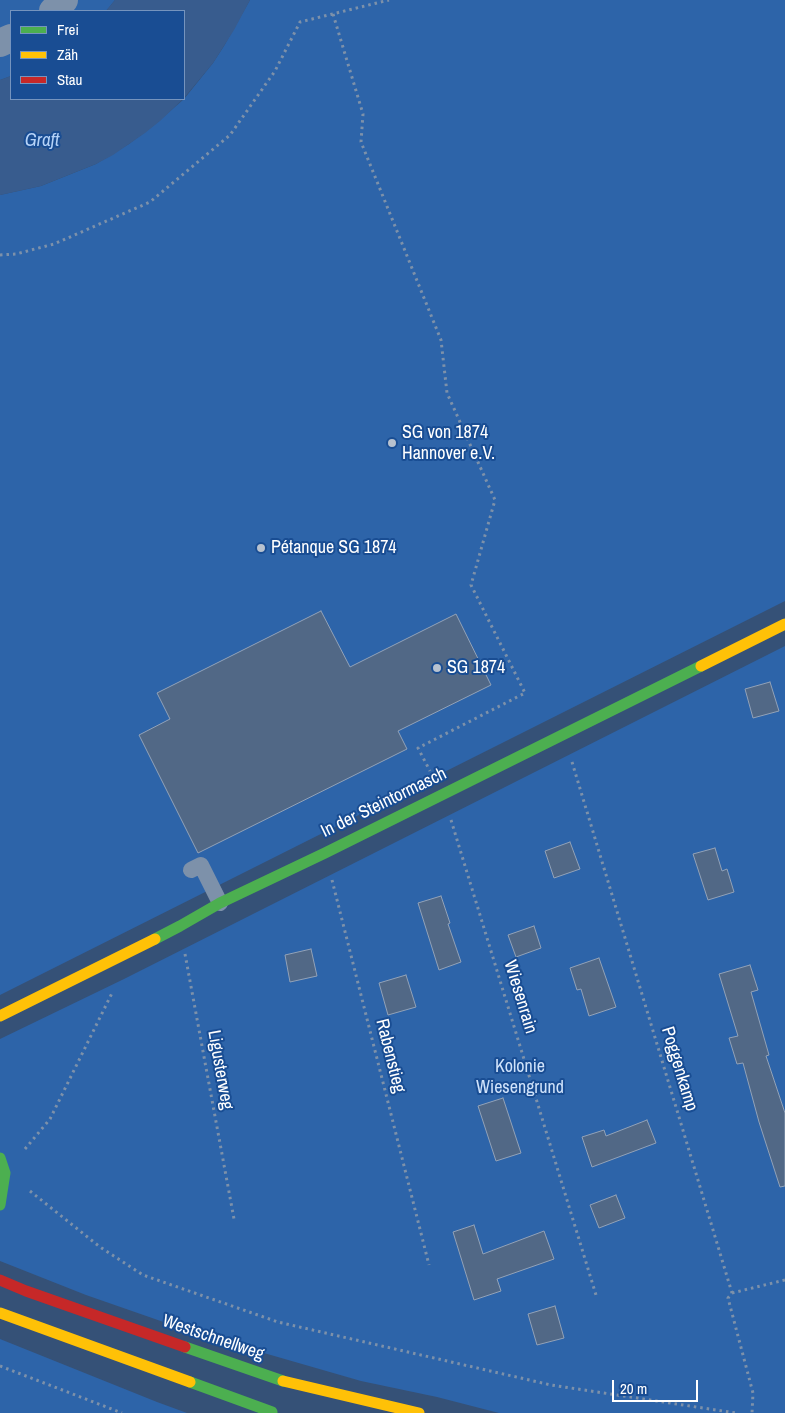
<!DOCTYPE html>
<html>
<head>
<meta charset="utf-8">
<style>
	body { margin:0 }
	#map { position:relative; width:785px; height:1413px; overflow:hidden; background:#355177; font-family:"Archivo Narrow",sans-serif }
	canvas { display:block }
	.legend { position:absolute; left:10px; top:10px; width:175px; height:90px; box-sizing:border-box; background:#194d93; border:1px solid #7594be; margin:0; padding:6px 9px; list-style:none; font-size:15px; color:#fff }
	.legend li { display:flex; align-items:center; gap:10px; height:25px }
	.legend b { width:25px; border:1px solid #7594be }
	.scale { position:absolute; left:612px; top:1380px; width:86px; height:22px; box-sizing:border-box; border:2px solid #fff; border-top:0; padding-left:6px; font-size:15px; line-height:18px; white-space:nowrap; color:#fff; -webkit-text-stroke:4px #194d93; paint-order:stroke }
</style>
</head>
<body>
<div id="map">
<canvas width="785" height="1413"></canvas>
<ul class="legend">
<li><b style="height:6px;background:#4caf50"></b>Frei</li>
<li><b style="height:6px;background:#ffc107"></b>Zäh</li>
<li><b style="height:6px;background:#c62828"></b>Stau</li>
</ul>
<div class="scale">20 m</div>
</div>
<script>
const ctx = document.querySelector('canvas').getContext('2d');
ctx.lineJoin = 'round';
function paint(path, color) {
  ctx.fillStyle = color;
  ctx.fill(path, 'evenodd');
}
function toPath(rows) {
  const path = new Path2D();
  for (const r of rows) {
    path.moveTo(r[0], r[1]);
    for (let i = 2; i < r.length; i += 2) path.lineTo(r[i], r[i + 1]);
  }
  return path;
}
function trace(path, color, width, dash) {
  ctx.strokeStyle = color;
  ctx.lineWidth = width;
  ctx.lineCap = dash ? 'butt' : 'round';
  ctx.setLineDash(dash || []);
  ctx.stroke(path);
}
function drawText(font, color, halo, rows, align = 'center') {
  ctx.font = font + ' "Archivo Narrow",sans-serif';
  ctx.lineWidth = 4;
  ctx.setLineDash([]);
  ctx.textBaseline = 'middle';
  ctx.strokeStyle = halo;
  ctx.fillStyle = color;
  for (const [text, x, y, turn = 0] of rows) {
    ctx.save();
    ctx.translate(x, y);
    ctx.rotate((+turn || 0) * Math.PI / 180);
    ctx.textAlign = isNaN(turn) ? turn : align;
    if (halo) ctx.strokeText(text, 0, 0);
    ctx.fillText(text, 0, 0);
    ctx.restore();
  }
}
const green = toPath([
	[0,0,115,0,106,11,11,11,11,76,0,80],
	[250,0,785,0,785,601,0,995,0,195,41,186,96,164,129,144,160,120,184,99,213,63,224,46],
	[785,646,785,1413,499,1413,437,1397,361,1381,198,1334,86,1295,0,1261,0,1039,124,979],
	[0,1339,157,1402,187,1413,0,1413]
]);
const water = toPath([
	[115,0,250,0,234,30,213,63,184,98,184,11,106,11],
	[11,76,11,99,183,99,160,121,145,133,113,155,96,164,41,186,0,195,0,80]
]);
const building = toPath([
	[321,611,350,667,456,614,491,685,398,731,407,749,198,853,139,735,170,719,157,693,321,611],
	[770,682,779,711,753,718,745,689,770,682],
	[570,842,580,869,554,878,545,851,570,842],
	[715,848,722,871,727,869,734,892,708,900,693,854,715,848],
	[441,896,450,923,448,924,461,962,439,970,418,903,441,896],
	[534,926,541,948,516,957,508,935,534,926],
	[311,949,317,976,290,982,285,955,311,949],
	[599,958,616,1007,589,1016,581,989,577,990,570,968,599,958],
	[750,965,758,990,751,992,769,1055,766,1056,785,1113,785,1186,780,1187,759,1122,743,1063,737,1064,729,1038,738,1036,719,974,750,965],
	[406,975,416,1007,388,1015,379,983,406,975],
	[503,1098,521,1153,496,1161,478,1106,503,1098],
	[647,1120,656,1143,592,1167,582,1137,604,1130,606,1136,647,1120],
	[616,1195,625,1218,599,1228,590,1205,616,1195],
	[474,1225,483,1254,544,1231,554,1259,497,1279,501,1291,474,1300,453,1232,474,1225],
	[555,1306,564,1338,537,1345,528,1314,555,1306]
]);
const path = toPath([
	[333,14,363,114,361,142,441,340,447,393,495,500,471,585,525,693,418,748,430,771],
	[0,255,16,254,54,244,150,202,230,135,275,71,300,22,389,0],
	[572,762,732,1293,728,1298,753,1393,752,1413],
	[451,820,596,1295],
	[332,880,429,1265],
	[185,954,234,1219],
	[25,1149,50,1119,113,991],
	[30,1191,100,1247,143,1275,278,1322,551,1385,736,1413],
	[732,1293,785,1280],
	[0,1366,122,1413]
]);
const lane = toPath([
	[191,870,201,865,220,903]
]);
const street = toPath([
	[53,11,64,0],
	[0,43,11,38]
]);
const fast = toPath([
	[155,939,180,926,220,903,325,853,701,666],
	[0,1158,5,1173,0,1205],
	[185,1347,283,1381],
	[190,1382,272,1412]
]);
const slow = toPath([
	[701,666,785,624],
	[0,1016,155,939],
	[0,1313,190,1382],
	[283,1381,419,1413]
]);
const jam = toPath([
	[0,1280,26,1291,185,1347]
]);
const markers = [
	[392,443,5,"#b8c2cf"],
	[261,548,5,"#b8c2cf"],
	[437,668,5,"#b8c2cf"]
];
const poiNames = [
	["SG von 1874",402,433],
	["Hannover e.V.",402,454],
	["Pétanque SG 1874",271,548],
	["SG 1874",447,668]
];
const streetNames = [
	["In der Steintormasch",384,803,-26],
	["Wiesenrain",520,997,73],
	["Rabenstieg",390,1056,76],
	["Poggenkamp",679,1069,73],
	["Ligusterweg",220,1070,80],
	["Westschnellweg",213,1338,19]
];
const parkNames = [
	["Kolonie",520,1067],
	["Wiesengrund",520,1088]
];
const waterNames = [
	["Graft",42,141]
];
paint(green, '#2d64a9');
paint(water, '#385c8e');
paint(building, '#516886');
trace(building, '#92a2b8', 1);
trace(path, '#7d91aa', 3, [2.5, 4]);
trace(lane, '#7d91aa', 16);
trace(street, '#7d91aa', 28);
trace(fast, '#4caf50', 11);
trace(slow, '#ffc107', 11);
trace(jam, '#c62828', 11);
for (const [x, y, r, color] of markers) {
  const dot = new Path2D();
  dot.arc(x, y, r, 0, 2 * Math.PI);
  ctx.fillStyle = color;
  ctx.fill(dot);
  trace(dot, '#194d93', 2);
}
drawText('18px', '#fff', '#194d93', poiNames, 'left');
drawText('18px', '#fff', '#194d93', streetNames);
drawText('18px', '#d0e3fb', '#194d93', parkNames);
drawText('italic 19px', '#b5d2f7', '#194d93', waterNames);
</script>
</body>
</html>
